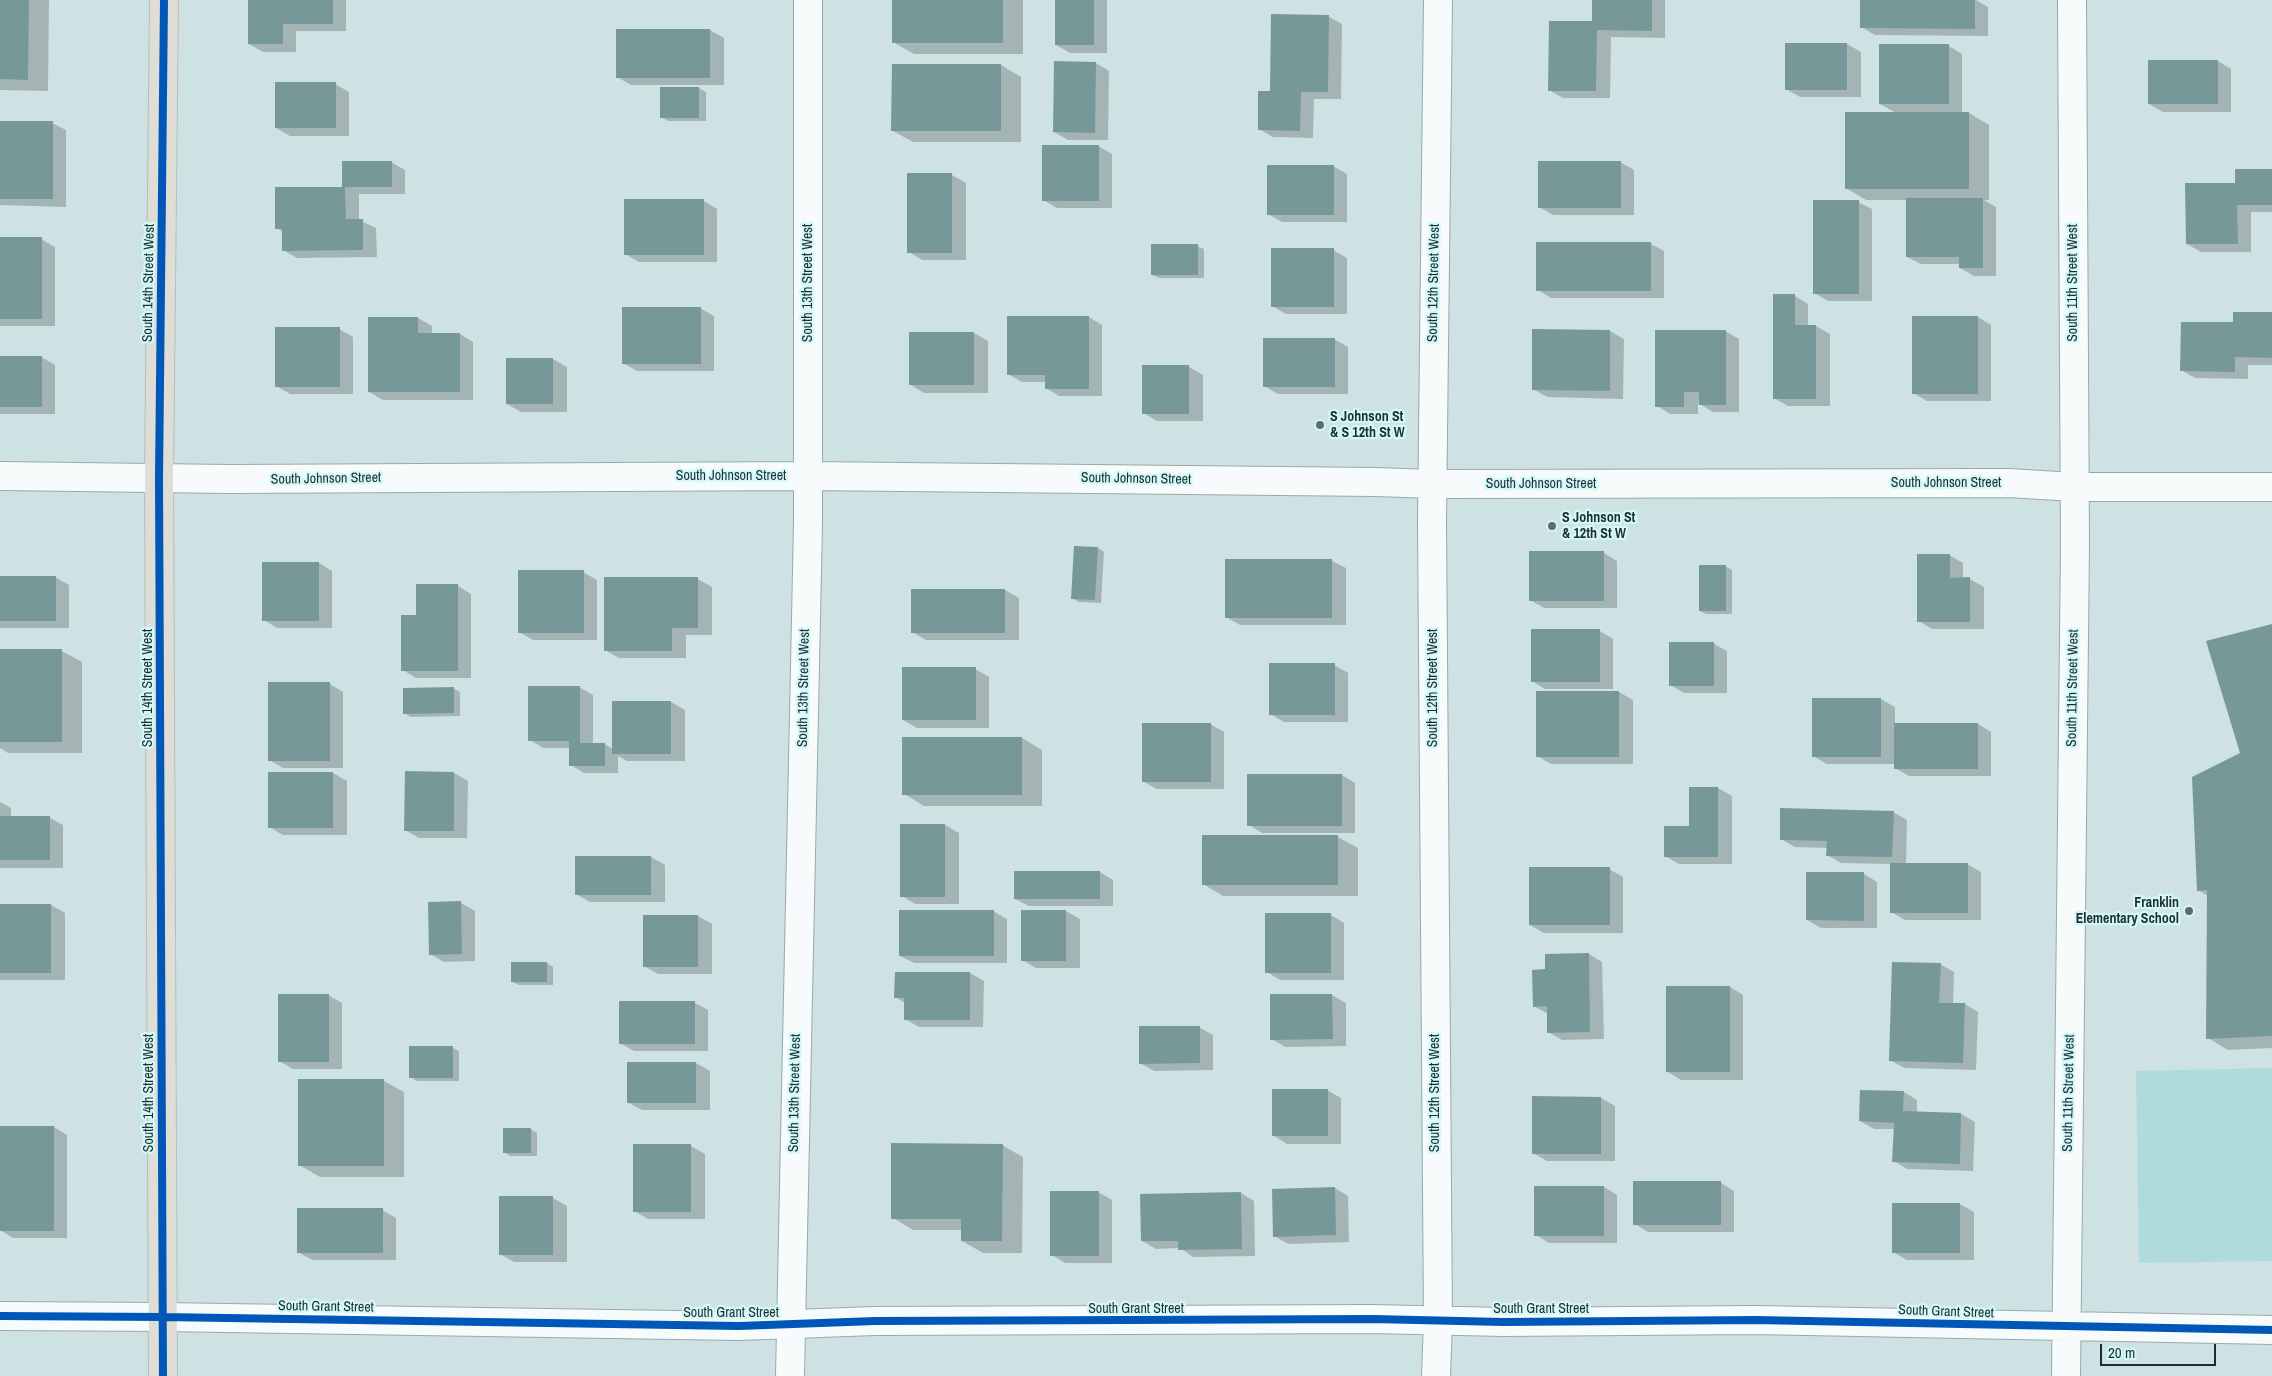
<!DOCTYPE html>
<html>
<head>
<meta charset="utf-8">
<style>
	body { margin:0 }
	#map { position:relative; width:2272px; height:1376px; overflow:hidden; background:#cee2e3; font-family:"Archivo Narrow",sans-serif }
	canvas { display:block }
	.scale { position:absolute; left:2100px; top:1344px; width:116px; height:22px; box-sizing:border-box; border:2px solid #1f2d2e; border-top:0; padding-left:6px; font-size:15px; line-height:18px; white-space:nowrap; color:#1f2d2e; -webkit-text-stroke:4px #d2f8f9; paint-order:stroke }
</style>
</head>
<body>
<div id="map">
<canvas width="2272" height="1376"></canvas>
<div class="scale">20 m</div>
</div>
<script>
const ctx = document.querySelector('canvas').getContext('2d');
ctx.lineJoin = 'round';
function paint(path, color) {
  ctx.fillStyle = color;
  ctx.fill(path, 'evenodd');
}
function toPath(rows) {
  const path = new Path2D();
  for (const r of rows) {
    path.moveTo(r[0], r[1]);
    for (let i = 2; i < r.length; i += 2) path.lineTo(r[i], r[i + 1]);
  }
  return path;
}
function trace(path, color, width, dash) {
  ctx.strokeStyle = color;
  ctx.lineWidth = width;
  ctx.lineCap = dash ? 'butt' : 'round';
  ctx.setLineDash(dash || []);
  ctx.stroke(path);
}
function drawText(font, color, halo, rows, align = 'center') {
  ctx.font = font + ' "Archivo Narrow",sans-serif';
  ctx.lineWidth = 4.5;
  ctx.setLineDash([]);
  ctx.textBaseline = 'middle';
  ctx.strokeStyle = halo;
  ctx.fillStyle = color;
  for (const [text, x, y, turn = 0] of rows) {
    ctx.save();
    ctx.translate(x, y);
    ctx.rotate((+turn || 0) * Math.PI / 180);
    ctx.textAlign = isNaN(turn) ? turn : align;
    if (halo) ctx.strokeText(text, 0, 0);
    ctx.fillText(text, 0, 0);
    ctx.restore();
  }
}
const green = toPath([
	[2272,1068,2272,1261,2139,1263,2136,1071]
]);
const shadow = toPath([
	[0,0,49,0,48,91,0,90],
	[249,0,346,0,346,31,296,31,296,52,263,52,249,44],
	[893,0,1023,0,1023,54,914,54,893,42],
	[1056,0,1107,0,1107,53,1070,53,1056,45],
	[1593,0,1665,0,1665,38,1611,37,1610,98,1563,98,1549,90,1593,23],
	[1861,0,1976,0,1988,7,1988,36,1875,35,1861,27],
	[1329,17,1342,24,1341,99,1314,99,1313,138,1273,137,1259,129,1271,92],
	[617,30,710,30,724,38,724,85,631,85,617,77],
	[1847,44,1861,52,1861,97,1800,97,1786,89],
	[1949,46,1962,54,1962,113,1969,113,1989,125,1989,200,1984,200,1996,207,1996,276,1974,276,1960,268,1960,264,1921,264,1907,257,1907,200,1866,200,1846,188,1896,113,1880,104],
	[2218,61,2231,69,2231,112,2163,112,2149,104],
	[1096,63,1109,71,1108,140,1068,140,1054,132],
	[893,65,1001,65,1021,77,1021,142,913,142,893,131],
	[335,84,349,92,349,136,290,136,276,128],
	[661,88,699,88,706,92,706,121,668,121,661,117],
	[0,123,52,123,66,130,66,207,0,205],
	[1098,146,1112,154,1112,208,1057,208,1043,200],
	[343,162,391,162,405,170,405,194,359,194,359,220,376,228,377,257,297,258,283,250,283,232,277,228,343,188],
	[1620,162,1634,170,1634,215,1553,215,1539,207],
	[1333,166,1347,174,1347,222,1282,222,1268,214],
	[2272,170,2272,212,2251,212,2251,252,2201,252,2187,244,2236,184],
	[909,175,952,175,966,183,966,260,922,260,909,252],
	[704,201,717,209,717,262,639,262,625,254],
	[1858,202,1872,209,1872,301,1828,301,1814,293],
	[0,239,41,239,55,247,55,326,0,326],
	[1651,244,1664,251,1664,298,1551,298,1538,290],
	[1197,246,1204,249,1204,278,1159,278,1152,275],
	[1333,250,1347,258,1347,314,1286,314,1272,306],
	[1795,296,1808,304,1808,326,1816,326,1830,334,1830,406,1788,406,1774,398],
	[700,308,714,316,714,371,637,371,623,363],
	[2272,313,2272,365,2248,365,2248,379,2195,378,2181,370,2234,323],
	[1089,317,1102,325,1102,396,1059,396,1046,388,1046,382,1022,382,1008,374],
	[1978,317,1991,325,1991,401,1927,401,1913,393],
	[418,318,432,326,432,334,460,334,473,342,473,400,383,400,369,392],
	[339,329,353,337,353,394,290,394,276,386],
	[1610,331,1624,339,1623,399,1547,397,1533,389],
	[1725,331,1739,339,1739,412,1713,412,1698,403,1698,414,1670,414,1657,406],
	[911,333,974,333,988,341,988,393,924,393,911,385],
	[1334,339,1348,347,1348,394,1278,394,1264,386],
	[0,357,41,357,55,365,55,414,0,414],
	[507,359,553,359,567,367,567,412,521,412,507,404],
	[1144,367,1189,367,1203,375,1203,421,1157,421,1144,413],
	[1098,548,1104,552,1101,603,1079,602,1072,598],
	[1604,553,1617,561,1617,608,1544,608,1530,600],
	[1949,555,1963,563,1963,579,1970,579,1984,587,1984,629,1932,629,1919,621],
	[1332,561,1346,568,1346,625,1240,625,1226,617],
	[319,563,332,571,332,628,277,628,264,620],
	[1725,566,1732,570,1732,614,1706,614,1700,611],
	[583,572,597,580,597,640,533,640,519,632],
	[0,577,55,577,69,585,69,628,0,628],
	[698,579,712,587,712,635,686,635,686,658,619,658,605,650],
	[458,586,471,594,471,678,416,678,403,670,418,617],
	[1005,590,1019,598,1019,640,926,640,912,632],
	[2272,626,2272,1048,2228,1050,2208,1038,2208,896,2198,890,2241,754],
	[1600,631,1613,639,1613,689,1545,689,1532,681],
	[1714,644,1727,651,1727,693,1684,693,1670,685],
	[0,651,62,651,82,662,82,753,8,753,0,748],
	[1334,665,1348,673,1348,722,1284,722,1270,714],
	[975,669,989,677,989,728,917,728,903,720],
	[330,684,343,692,343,768,283,768,269,760],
	[579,687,593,695,593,744,605,744,613,749,671,702,685,710,685,761,627,761,618,756,618,773,584,773,571,765,571,748,543,748,530,740],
	[453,688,460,692,460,716,411,717,404,713],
	[1619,692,1633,700,1633,764,1551,764,1537,756],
	[1881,699,1895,707,1895,724,1978,724,1991,732,1991,776,1909,776,1895,768,1895,764,1827,764,1813,756],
	[1210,724,1224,732,1224,789,1157,789,1144,782],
	[1022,738,1042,750,1042,806,924,806,904,794],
	[333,773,347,781,347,835,283,835,269,827],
	[454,773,468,781,467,838,419,838,405,830],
	[1342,775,1355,783,1355,833,1262,833,1249,825],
	[1690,788,1718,788,1732,796,1732,864,1679,864,1665,856,1690,827],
	[0,802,11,808,11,818,50,818,63,825,63,868,0,868],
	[1893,812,1907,820,1906,864,1967,864,1981,872,1981,920,1905,920,1891,912,1891,864,1841,863,1827,855,1828,848,1795,847,1781,839],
	[902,825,945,825,959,833,959,904,915,904,902,896],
	[1338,837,1358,848,1358,896,1223,896,1203,884],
	[651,857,665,865,665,902,590,902,576,894],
	[1609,869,1623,877,1623,933,1544,933,1530,925],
	[1100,872,1113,880,1113,906,1029,906,1015,899],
	[1864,874,1877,882,1877,928,1821,928,1807,920],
	[461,903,475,911,475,961,444,962,430,954],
	[0,905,51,905,65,913,65,980,0,980],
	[993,911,1007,919,1007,963,914,963,900,956],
	[1022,911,1066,911,1080,919,1080,968,1036,968,1022,960],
	[1331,915,1344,923,1344,980,1280,980,1267,972],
	[698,916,712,924,712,974,658,974,644,966],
	[1589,954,1602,962,1604,1039,1562,1040,1548,1032,1548,1014,1534,1006,1546,971],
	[547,963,553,967,553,985,519,985,512,982],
	[1940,964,1954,972,1953,1004,1965,1004,1978,1012,1976,1070,1904,1068,1890,1060],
	[896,973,970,973,984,981,983,1027,919,1027,905,1019,905,1003,895,997],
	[1730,987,1743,995,1743,1080,1681,1080,1668,1072],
	[328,995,342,1003,342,1069,293,1069,279,1061],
	[1332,995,1346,1003,1346,1046,1285,1047,1272,1039],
	[695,1003,708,1010,708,1051,634,1051,620,1043],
	[1199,1027,1213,1035,1213,1070,1154,1071,1140,1063],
	[453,1048,459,1051,459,1081,417,1081,410,1077],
	[696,1063,710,1071,710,1110,642,1110,629,1103],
	[384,1081,404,1092,404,1177,320,1177,299,1165],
	[1327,1090,1341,1098,1341,1144,1287,1144,1274,1136],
	[1904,1092,1917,1100,1917,1112,1961,1114,1975,1122,1973,1171,1907,1169,1894,1161,1895,1129,1874,1129,1860,1121],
	[1601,1098,1615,1106,1615,1161,1547,1161,1533,1153],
	[0,1127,54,1127,67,1135,67,1238,13,1238,0,1230],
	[530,1129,537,1133,537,1156,510,1156,504,1152],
	[1002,1145,1023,1157,1022,1253,983,1253,962,1241,962,1230,913,1230,893,1218],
	[691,1146,705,1154,705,1219,648,1219,634,1211],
	[1721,1183,1734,1191,1734,1232,1648,1232,1635,1224],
	[1604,1187,1617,1195,1617,1243,1549,1243,1536,1235],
	[1335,1188,1348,1196,1349,1242,1288,1244,1274,1236],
	[1098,1192,1112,1200,1112,1263,1065,1263,1052,1255],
	[1241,1193,1254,1201,1255,1256,1193,1257,1180,1248,1156,1249,1142,1241],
	[500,1198,553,1198,567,1206,567,1262,514,1262,500,1254],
	[1893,1204,1960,1204,1974,1212,1974,1260,1907,1260,1893,1252],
	[382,1210,396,1218,396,1260,312,1260,298,1252]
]);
const building = toPath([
	[0,0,29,0,28,80,0,79],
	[248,0,333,0,333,24,283,24,283,44,248,44],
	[892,0,1003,0,1003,43,892,43],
	[1055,0,1094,0,1094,45,1055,45],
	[1592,0,1652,0,1652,31,1597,30,1596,91,1548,91,1549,21,1592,21],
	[1860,0,1975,0,1975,29,1860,28],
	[1271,14,1329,15,1328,92,1301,92,1300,131,1258,130,1258,91,1270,91],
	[616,29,710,29,710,78,616,78],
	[1785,43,1847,43,1847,90,1785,90],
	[1879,44,1949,44,1949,104,1879,104],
	[2148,60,2218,60,2218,104,2148,104],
	[1054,61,1096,62,1095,133,1053,132],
	[892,64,1001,64,1001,131,891,131],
	[275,82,336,82,336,128,275,128],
	[660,87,699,87,699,118,660,118],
	[1845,112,1969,112,1969,189,1845,189],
	[0,121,53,121,53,199,0,199],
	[1042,145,1099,145,1099,201,1042,201],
	[342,161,392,161,392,187,345,187,346,219,363,219,363,250,282,251,282,229,275,229,275,187,342,187],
	[1538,161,1621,161,1621,208,1538,208],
	[1267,165,1334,165,1334,215,1267,215],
	[2235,169,2272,169,2272,205,2237,205,2238,244,2186,244,2185,183,2235,183],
	[907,173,952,173,952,253,907,253],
	[1906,198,1983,198,1983,268,1959,268,1959,257,1906,257],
	[624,199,704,199,704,255,624,255],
	[1813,200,1859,200,1859,294,1813,294],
	[0,237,42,237,42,319,0,319],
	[1536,242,1651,242,1651,291,1536,291],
	[1151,244,1198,244,1198,275,1151,275],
	[1271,248,1334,248,1334,307,1271,307],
	[1773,294,1795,294,1795,325,1816,325,1816,399,1773,399],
	[622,307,701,307,701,364,622,364],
	[2233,312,2272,312,2272,358,2235,357,2235,372,2180,371,2181,322,2233,322],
	[1007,316,1089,316,1089,389,1045,389,1045,375,1007,375],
	[1912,316,1978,316,1978,394,1912,394],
	[368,317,418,317,418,333,460,333,460,392,368,392],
	[275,327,340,327,340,387,275,387],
	[1532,329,1610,330,1610,391,1532,390],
	[1655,330,1726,330,1726,405,1699,405,1699,392,1684,392,1684,407,1655,407],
	[909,332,974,332,974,385,909,385],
	[1263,338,1335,338,1335,387,1263,387],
	[0,356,42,356,42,407,0,407],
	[506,358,553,358,553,404,506,404],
	[1142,365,1189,365,1189,414,1142,414],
	[1074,546,1098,547,1095,600,1071,599],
	[1529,551,1604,551,1604,601,1529,601],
	[1917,554,1950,554,1950,578,1970,577,1970,622,1917,622],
	[1225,559,1332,559,1332,618,1225,618],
	[262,562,319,562,319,621,262,621],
	[1699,565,1726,565,1726,611,1699,611],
	[518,570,584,570,584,633,518,633],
	[0,576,56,576,56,621,0,621],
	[604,577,698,577,698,628,672,628,672,651,604,651],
	[416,584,458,584,458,671,401,671,401,615,416,615],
	[911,589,1005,589,1005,633,911,633],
	[2272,624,2272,1036,2206,1039,2207,890,2197,891,2192,777,2240,753,2206,641],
	[1531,629,1600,629,1600,682,1531,682],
	[1669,642,1714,642,1714,686,1669,686],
	[0,649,62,649,62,742,0,742],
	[1269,663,1335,663,1335,715,1269,715],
	[902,667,976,667,976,720,902,720],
	[268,682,330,682,330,761,268,761],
	[528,686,580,686,580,743,605,743,605,766,569,766,569,741,528,741],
	[454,687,454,713,403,714,403,688],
	[1536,691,1619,691,1619,757,1536,757],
	[1812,698,1881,698,1881,757,1812,757],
	[612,701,671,701,671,754,612,754],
	[1142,723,1211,723,1211,782,1142,782],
	[1894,723,1978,723,1978,769,1894,769],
	[902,737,1022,737,1022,795,902,795],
	[405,771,454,772,454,831,404,831],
	[268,772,333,772,333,828,268,828],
	[1247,774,1342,774,1342,826,1247,826],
	[1689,787,1718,787,1718,857,1664,857,1664,826,1689,826],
	[1780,808,1894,811,1892,857,1826,856,1827,841,1780,840],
	[0,816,50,816,50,860,0,860],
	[900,824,945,824,945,897,900,897],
	[1202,835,1338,835,1338,885,1202,885],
	[575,856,651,856,651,895,575,895],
	[1890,863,1968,863,1968,913,1890,913],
	[1529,867,1610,867,1610,925,1529,925],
	[1014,871,1100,871,1100,899,1014,899],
	[1806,872,1864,872,1864,921,1806,920],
	[461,901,462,954,429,955,428,902],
	[0,904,51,904,51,973,0,973],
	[899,910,994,910,994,956,899,956],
	[1021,910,1066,910,1066,961,1021,961],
	[1265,913,1331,913,1331,973,1265,973],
	[643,915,698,915,698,967,643,967],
	[1589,953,1590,1032,1547,1033,1547,1006,1533,1007,1532,970,1545,969,1545,954],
	[511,962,547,962,547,982,511,982],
	[1892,962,1941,963,1939,1003,1965,1003,1963,1063,1889,1061],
	[895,972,970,972,970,1020,904,1020,904,998,894,998],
	[1666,986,1730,986,1730,1072,1666,1072],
	[278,994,329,994,329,1062,278,1062],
	[1270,994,1332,994,1333,1039,1270,1040],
	[619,1001,695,1001,695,1044,619,1044],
	[1139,1026,1200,1026,1200,1063,1139,1064],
	[409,1046,453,1046,453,1078,409,1078],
	[627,1062,696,1062,696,1103,627,1103],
	[298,1079,384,1079,384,1166,298,1166],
	[1272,1089,1328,1089,1328,1136,1272,1136],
	[1860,1090,1904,1091,1903,1111,1961,1113,1960,1164,1892,1162,1894,1123,1859,1121],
	[1532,1096,1601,1097,1601,1154,1532,1154],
	[0,1126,54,1126,54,1231,0,1231],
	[503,1128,531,1128,531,1153,503,1153],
	[891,1143,1003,1144,1002,1241,961,1241,961,1219,891,1219],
	[633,1144,691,1144,691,1212,633,1212],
	[1633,1181,1721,1181,1721,1225,1633,1225],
	[1534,1186,1604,1186,1604,1236,1534,1236],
	[1335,1187,1336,1235,1273,1237,1272,1189],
	[1050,1191,1099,1191,1099,1256,1050,1256],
	[1241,1192,1242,1249,1178,1250,1178,1241,1141,1241,1140,1194],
	[499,1196,553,1196,553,1255,499,1255],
	[1892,1203,1960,1203,1960,1253,1892,1253],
	[297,1208,383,1208,383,1253,297,1253]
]);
const minor = toPath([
	[0,476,230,479,807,476,1375,482,1433,484,2009,483,2074,487,2272,487],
	[0,1316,163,1317,739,1326,875,1321,1373,1319,1503,1322,1755,1320,2272,1330],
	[790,1376,808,523,808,0],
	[1436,1376,1438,1321,1432,521,1438,0],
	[2066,1376,2075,544,2072,0]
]);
const major = toPath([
	[163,1376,159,478,164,0]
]);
const cycleway = toPath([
	[0,1316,163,1317,739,1326,875,1321,1373,1319,1503,1322,1755,1320,2272,1330],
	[163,1376,159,478,164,0]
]);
const markers = [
	[1320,425,5,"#5c6c6d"],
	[1552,526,5,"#5c6c6d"],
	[2189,911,5,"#5c6c6d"]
];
const streetNames = [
	["South 14th Street West",149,283,-89],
	["South 13th Street West",808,283,-90],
	["South 12th Street West",1434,283,-89],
	["South 11th Street West",2073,283,-90],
	["South Johnson Street",731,476],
	["South Johnson Street",326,479,-1],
	["South Johnson Street",1136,479,1],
	["South Johnson Street",1946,483],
	["South Johnson Street",1541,484],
	["South 14th Street West",148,688,-90],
	["South 13th Street West",804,688,-89],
	["South 12th Street West",1433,688,-90],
	["South 11th Street West",2073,688,-89],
	["South 14th Street West",149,1093,-90],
	["South 13th Street West",795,1093,-89],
	["South 12th Street West",1435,1093,-90],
	["South 11th Street West",2069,1093,-89],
	["South Grant Street",326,1307,1],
	["South Grant Street",1136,1309],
	["South Grant Street",1541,1309],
	["South Grant Street",1946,1312,2],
	["South Grant Street",731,1313]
];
const poiNames = [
	["S Johnson St",1330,417],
	["& S 12th St W",1330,433],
	["S Johnson St",1562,518],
	["& 12th St W",1562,534],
	["Franklin",2179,903,"right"],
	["Elementary School",2179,919,"right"]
];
paint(green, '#b0dbdc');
paint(shadow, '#0003');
paint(building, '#779899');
trace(minor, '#99a9a9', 30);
trace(major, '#b4bfbf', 30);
trace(minor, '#f8fbfb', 28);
trace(major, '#deddd6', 28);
trace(cycleway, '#0057b8', 8);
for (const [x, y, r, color] of markers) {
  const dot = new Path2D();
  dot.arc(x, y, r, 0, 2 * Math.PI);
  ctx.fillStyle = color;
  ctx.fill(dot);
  trace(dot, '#d2f8f9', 2);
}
drawText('14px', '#1f2d2e', '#d2f8f9', streetNames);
drawText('bold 14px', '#1f2d2e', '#d2f8f9', poiNames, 'left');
</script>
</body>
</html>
